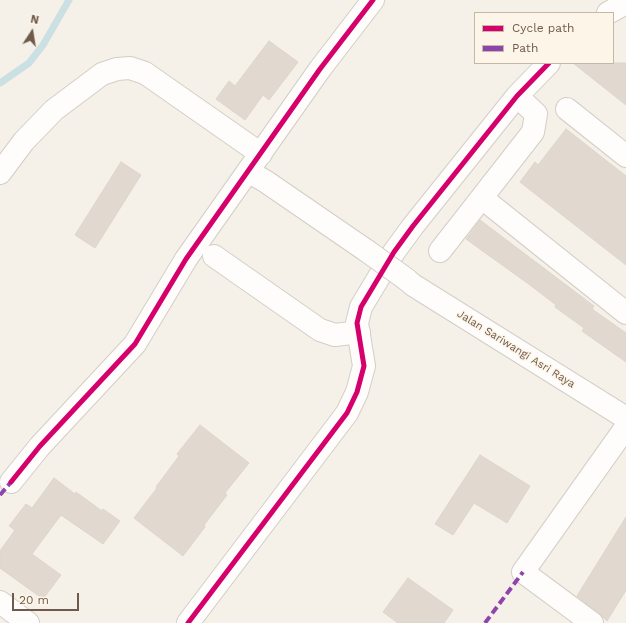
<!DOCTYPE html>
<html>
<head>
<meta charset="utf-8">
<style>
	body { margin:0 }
	#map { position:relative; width:626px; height:623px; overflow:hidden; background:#f5f1e8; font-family:"Work Sans",sans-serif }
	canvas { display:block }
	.legend { position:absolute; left:474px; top:12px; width:140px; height:52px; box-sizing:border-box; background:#fdf6e8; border:1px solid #c4b8a9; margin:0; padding:5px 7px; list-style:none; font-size:12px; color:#6f5a4b }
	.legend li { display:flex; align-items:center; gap:8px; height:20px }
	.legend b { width:20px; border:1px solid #c4b8a9 }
	.north { position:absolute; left:12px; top:12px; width:40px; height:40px; -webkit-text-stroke:3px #fdf6e8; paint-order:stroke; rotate:12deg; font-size:11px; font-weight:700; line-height:16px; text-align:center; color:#6f5a4b }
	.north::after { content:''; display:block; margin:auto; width:14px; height:18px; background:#6f5a4b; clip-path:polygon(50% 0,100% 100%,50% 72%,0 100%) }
	.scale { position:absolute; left:12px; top:593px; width:67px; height:18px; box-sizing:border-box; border:2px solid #6f5a4b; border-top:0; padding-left:5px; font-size:12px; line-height:14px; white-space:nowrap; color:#6f5a4b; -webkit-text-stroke:3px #fdf6e8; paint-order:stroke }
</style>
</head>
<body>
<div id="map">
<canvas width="626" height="623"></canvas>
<ul class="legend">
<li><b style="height:5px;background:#d6006c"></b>Cycle path</li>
<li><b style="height:5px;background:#8e44ad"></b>Path</li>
</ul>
<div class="north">N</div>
<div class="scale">20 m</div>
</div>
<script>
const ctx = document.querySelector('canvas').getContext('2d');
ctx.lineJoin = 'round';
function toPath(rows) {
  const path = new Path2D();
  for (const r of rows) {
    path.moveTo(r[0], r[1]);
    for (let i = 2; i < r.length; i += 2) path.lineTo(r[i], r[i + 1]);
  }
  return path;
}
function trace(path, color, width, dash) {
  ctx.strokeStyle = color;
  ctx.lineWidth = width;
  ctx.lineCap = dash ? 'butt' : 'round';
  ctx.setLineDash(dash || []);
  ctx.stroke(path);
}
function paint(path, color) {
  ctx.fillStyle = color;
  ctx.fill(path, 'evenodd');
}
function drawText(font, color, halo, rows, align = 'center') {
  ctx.font = font + ' "Work Sans",sans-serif';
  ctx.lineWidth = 3;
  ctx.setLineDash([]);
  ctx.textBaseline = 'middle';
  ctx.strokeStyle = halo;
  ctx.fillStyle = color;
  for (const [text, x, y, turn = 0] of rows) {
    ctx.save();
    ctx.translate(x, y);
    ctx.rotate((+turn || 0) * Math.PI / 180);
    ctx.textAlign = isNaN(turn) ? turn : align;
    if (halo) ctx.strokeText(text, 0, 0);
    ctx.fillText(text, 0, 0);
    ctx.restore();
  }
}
const stream = toPath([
	[0,83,29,63,43,45,69,0]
]);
const building = toPath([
	[269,41,298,62,269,100,263,95,245,120,216,99,229,81,235,86,269,41],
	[573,63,626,63,626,105,573,63],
	[566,129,626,176,626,265,520,182,535,162,538,165,566,129],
	[121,162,141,175,95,248,75,235,121,162],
	[480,220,594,306,592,309,626,333,626,362,582,331,584,328,555,307,556,305,530,285,466,239,480,220],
	[200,425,249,463,225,493,227,495,204,525,205,527,183,556,134,518,157,488,156,487,179,456,177,454,200,425],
	[480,455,530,486,507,523,474,503,453,535,435,524,480,455],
	[54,478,75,494,76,492,102,511,103,509,120,521,103,544,61,515,32,554,61,575,43,599,0,568,0,551,15,530,9,526,26,504,32,508,54,478],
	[626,517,626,590,607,621,599,613,577,596,626,517],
	[408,578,453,610,444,623,398,623,383,612,408,578]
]);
const minor = toPath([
	[608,13,626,3],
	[567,109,626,156],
	[249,172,265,181,367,251],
	[0,173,24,141,54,110,102,74,117,69,130,68,145,73,261,154],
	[482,198,626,313],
	[440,251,533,132,536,114,517,96],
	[214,256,320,330,335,335,359,332],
	[406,279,413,285,626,418],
	[11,482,40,446,135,344,186,259,320,69,373,0],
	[0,602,28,623],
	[188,623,347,413,357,392,364,366,357,323,361,307,394,252,413,226,517,96,549,63],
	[592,623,523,572,626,427]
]);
const minorBridge = toPath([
	[367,251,406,279]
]);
const quiet = toPath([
	[0,495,11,482],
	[485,623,523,572]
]);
const cycleway = toPath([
	[11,482,40,446,135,344,186,259,320,69,373,0],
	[188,623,347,413,357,392,364,366,357,323,361,307,394,252,413,226,517,96,549,63]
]);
const streetNames = [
	["Jalan Sariwangi Asri Raya",516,349,32]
];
trace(stream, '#cbe0e3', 7);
paint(building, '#e1d9d0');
trace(building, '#ddd4cb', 1);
trace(minor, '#d3cec6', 24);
trace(minor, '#fefdfc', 22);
trace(minorBridge, '#d3cec6', 24, []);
trace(minorBridge, '#fefdfc', 22);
trace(quiet, '#8e44ad', 4, [8, 4]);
trace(cycleway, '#d6006c', 5);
drawText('11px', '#6f5a4b', '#fdf6e8', streetNames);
</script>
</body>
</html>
